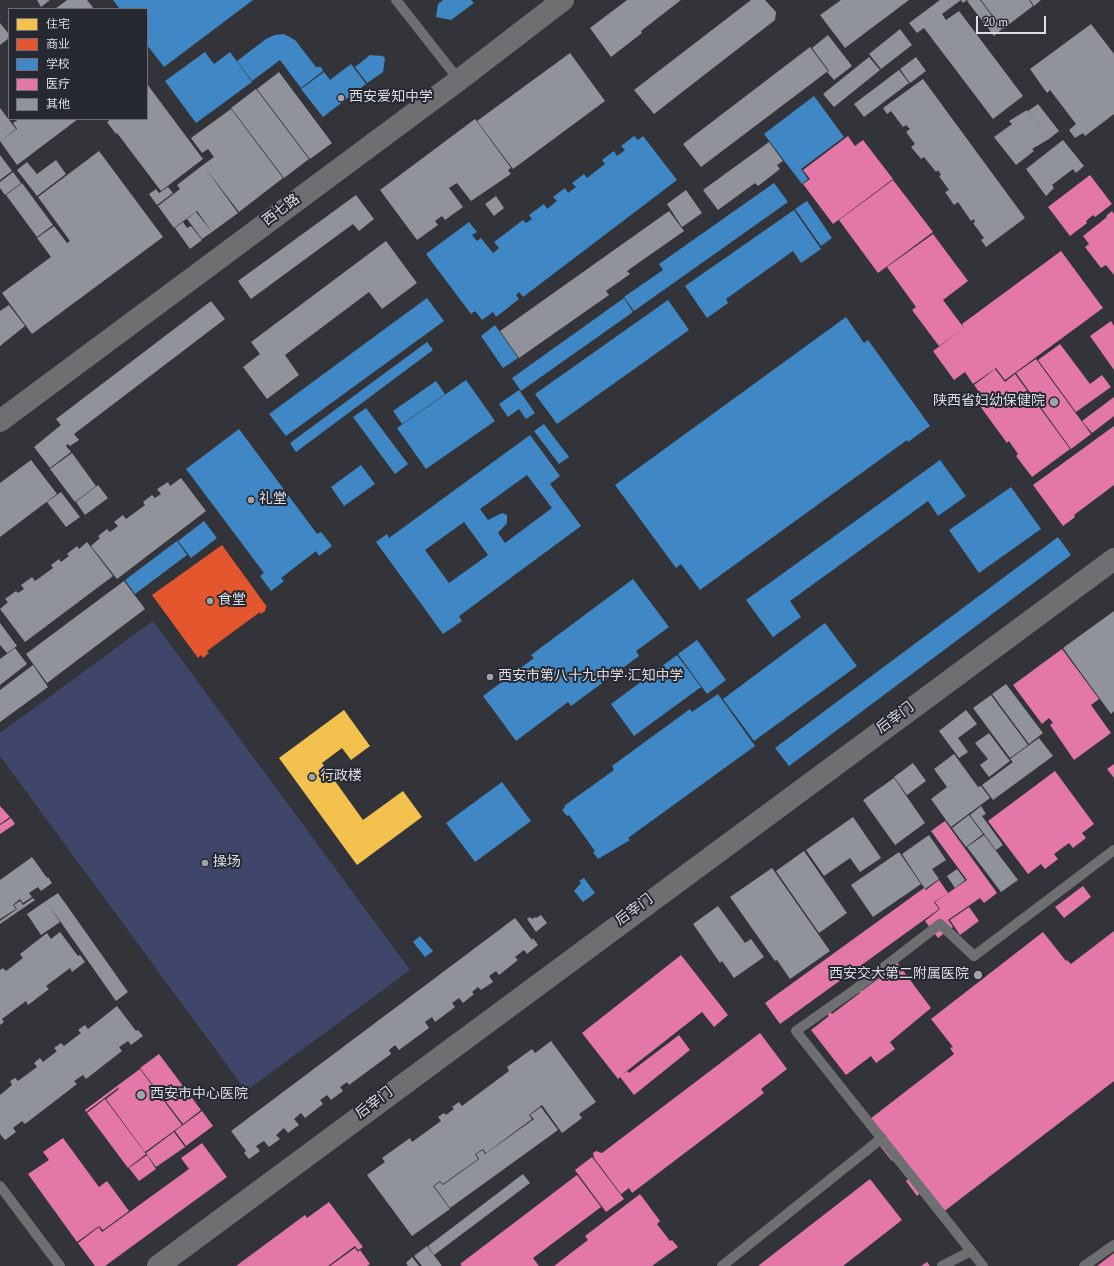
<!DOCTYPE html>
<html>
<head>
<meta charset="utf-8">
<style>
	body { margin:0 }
	#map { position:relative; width:1114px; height:1266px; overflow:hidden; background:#333439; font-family:Spectral,"Noto Sans SC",serif }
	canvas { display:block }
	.legend { position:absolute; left:8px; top:8px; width:140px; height:112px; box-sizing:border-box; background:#262932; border:1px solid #6f717a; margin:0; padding:5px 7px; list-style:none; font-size:12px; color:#dddee5 }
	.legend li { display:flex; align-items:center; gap:8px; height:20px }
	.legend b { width:20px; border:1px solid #6f717a }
	.scale { position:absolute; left:976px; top:16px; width:70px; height:18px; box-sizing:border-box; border:2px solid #dddee5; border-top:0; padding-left:5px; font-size:12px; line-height:14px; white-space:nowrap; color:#dddee5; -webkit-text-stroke:3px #262932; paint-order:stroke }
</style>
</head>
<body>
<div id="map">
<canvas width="1114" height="1266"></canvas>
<ul class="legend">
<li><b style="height:11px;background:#f2c14e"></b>住宅</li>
<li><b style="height:11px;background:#e4572e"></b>商业</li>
<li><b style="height:11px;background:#3f88c5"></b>学校</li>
<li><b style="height:11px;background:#e377a8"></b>医疗</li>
<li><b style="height:11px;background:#91939a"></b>其他</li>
</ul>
<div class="scale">20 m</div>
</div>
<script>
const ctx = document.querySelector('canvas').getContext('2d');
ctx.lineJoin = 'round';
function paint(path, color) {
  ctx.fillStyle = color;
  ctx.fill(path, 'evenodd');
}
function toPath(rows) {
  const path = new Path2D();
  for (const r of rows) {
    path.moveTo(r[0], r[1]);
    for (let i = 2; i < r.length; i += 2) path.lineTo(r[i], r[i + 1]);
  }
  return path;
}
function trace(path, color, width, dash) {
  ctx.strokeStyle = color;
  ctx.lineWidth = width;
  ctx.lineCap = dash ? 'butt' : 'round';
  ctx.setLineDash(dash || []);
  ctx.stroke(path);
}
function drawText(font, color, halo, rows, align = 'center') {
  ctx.font = font + ' Spectral,"Noto Sans SC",serif';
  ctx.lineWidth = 4;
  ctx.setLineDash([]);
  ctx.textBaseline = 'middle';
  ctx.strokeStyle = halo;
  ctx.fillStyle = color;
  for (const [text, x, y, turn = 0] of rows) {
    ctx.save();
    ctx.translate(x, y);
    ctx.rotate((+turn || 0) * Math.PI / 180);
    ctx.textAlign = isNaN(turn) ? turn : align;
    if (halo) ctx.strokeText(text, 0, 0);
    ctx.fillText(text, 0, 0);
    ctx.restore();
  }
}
const green = toPath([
	[153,621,410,970,246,1091,0,756,0,733]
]);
const homes = toPath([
	[344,710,370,746,351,760,342,748,322,763,363,820,403,791,422,817,357,865,279,758]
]);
const shops = toPath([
	[222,545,267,607,265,608,266,610,261,614,260,612,207,651,209,653,203,658,201,655,198,658,152,595]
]);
const schools = toPath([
	[113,0,253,0,164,67,147,45,147,9,120,9],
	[443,0,471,0,474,3,451,20,436,17,438,4],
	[284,34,295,40,316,67,321,67,323,71,301,88,280,60,252,81,237,61,266,39,275,35],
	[205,52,214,64,230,52,252,82,196,123,165,81],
	[370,55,383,56,385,59,383,72,367,83,355,67],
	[351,64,366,84,323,117,301,89,324,72,330,80],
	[814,96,844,137,801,169,808,179,802,184,764,134],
	[634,136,638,140,643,136,677,180,523,297,519,292,516,295,519,299,496,317,493,312,482,320,475,311,471,314,426,254,469,222,477,232,472,235,477,241,481,238,493,253,499,248,494,242,523,220,526,223,532,219,529,215,544,204,547,209,557,201,553,197,565,188,568,193,576,187,572,183,584,174,587,178,605,164,602,160,614,151,617,156,625,150,621,146],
	[774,183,788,202,634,311,624,297,663,270,659,264],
	[807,201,832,238,821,246,795,209],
	[794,210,821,249,801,263,793,251,726,299,728,303,707,318,685,286],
	[427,298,444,321,286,436,269,414],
	[624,298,633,312,521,391,512,378],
	[668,300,689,330,557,424,535,394],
	[846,317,864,343,868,340,930,426,908,442,907,440,700,590,681,564,676,568,615,485],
	[495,325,518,358,503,368,481,336],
	[427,342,433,350,296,452,290,443],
	[466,380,495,421,426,469,397,428],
	[436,381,445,394,402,424,393,411],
	[519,390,535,413,526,419,519,409,508,417,499,404],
	[366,408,408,464,395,474,353,417],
	[544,424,569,457,559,464,534,431],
	[239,429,317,534,321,532,332,546,319,556,316,551,281,578,284,581,271,591,260,576,264,573,186,469],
	[530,435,560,476,550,484,581,526,459,616,462,621,443,634,376,542,387,534,389,538],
	[527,475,552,508,505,543,498,533,507,523,507,515,502,513,488,520,480,509],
	[464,522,488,555,449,583,425,550],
	[940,460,966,496,938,516,928,501,790,601,801,617,773,637,746,600],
	[361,465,375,484,344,506,331,487],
	[1011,487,1041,529,979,573,949,530],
	[204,521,217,538,191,558,178,541],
	[1058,537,1071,555,789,766,775,748],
	[177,541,187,555,135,594,125,580],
	[633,579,669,627,636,651,639,656,571,706,568,702,516,741,483,696,534,658,531,655],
	[825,623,857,666,754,741,723,699],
	[697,640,726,680,707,694,678,654],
	[677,655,701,687,634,736,611,704],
	[718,694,755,746,628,838,630,840,598,859,593,852,595,851,569,815,567,816,562,810,565,807,564,806,614,770,612,766,690,709,692,712],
	[502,782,531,821,475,862,446,823],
	[584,878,595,893,583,902,574,891,581,883,579,881],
	[420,936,433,951,425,957,413,942]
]);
const health = toPath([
	[848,136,855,146,863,140,893,179,833,224,803,184,810,179,803,170],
	[1090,175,1112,204,1095,217,1093,215,1086,221,1087,223,1070,236,1048,207],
	[893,180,933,232,878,273,839,220],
	[1112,211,1114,214,1114,275,1106,265,1101,268,1085,247,1089,244,1083,236,1107,217,1106,216],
	[933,234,968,281,943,300,964,328,939,346,912,310,916,307,887,267],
	[1061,251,1103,308,1005,380,996,368,973,384,965,372,954,380,933,351,964,328,962,324],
	[1111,321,1114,326,1114,370,1090,336],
	[1060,344,1090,384,1102,375,1111,387,1076,412,1038,360],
	[1036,359,1091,434,1071,449,1016,373],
	[995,369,1005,382,1015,374,1070,449,1032,477,1016,456,1018,454,1009,441,1007,443,977,402,983,397,974,385],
	[1114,397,1114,416,1092,433,1082,421],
	[1114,426,1114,485,1074,515,1075,517,1063,526,1033,485],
	[1062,649,1099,699,1091,705,1111,733,1074,760,1050,725,1053,723,1049,718,1042,724,1013,685],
	[1114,764,1114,778,1107,769],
	[1055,771,1094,824,1082,833,1086,838,1073,848,1069,843,1054,854,1058,859,1045,869,1041,864,1028,874,988,821],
	[0,806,10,817,0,824],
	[11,818,15,824,0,834,0,825],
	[945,821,997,893,984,903,980,898,948,920,953,927,938,938,925,921,940,909,935,902,967,880,931,831],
	[939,880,948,893,934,902,939,909,780,1024,765,1003,924,888,926,890],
	[1083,886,1091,897,1064,918,1055,907],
	[969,907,979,921,960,935,950,920],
	[1114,931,1114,1081,942,1213,924,1190,917,1196,906,1181,911,1177,896,1158,892,1161,880,1146,883,1144,870,1119,954,1054,950,1048,953,1047,931,1019,1043,932,1066,961,1067,960,1071,964],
	[681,955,728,1015,714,1027,702,1012,623,1074,628,1071,629,1073,679,1035,690,1050,634,1095,620,1077,618,1079,582,1033],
	[896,961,931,1008,890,1042,895,1049,876,1063,871,1056,846,1075,811,1030,829,1016,827,1014,830,1011,832,1014,860,993,858,990,860,988,862,991,882,976,880,973],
	[760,1033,787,1069,761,1089,764,1093,632,1193,629,1188,621,1194,594,1158,593,1153,596,1151,602,1153],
	[159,1054,201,1110,183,1124,140,1068],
	[140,1069,182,1125,145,1152,106,1099,119,1089,117,1086],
	[117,1086,118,1088,86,1112,85,1110],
	[105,1099,146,1154,128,1168,87,1113],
	[202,1111,213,1126,186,1146,175,1131],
	[174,1132,185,1147,156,1167,146,1153],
	[63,1138,99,1187,107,1181,129,1211,103,1230,99,1226,77,1242,28,1174,49,1160,43,1152],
	[202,1143,227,1177,105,1266,95,1266,78,1243,99,1227,102,1232,189,1169,181,1158],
	[147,1155,156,1169,139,1181,129,1168],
	[592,1157,624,1199,606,1212,575,1170],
	[577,1175,601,1207,533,1258,539,1266,462,1266,460,1264],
	[870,1179,902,1220,843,1266,758,1266],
	[640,1194,660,1221,657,1224,670,1241,672,1240,678,1247,652,1266,554,1266,588,1240,585,1236],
	[329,1202,363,1247,358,1250,355,1246,328,1266,236,1266,305,1215,307,1218],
	[355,1248,358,1252,360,1250,370,1264,367,1266,330,1266],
	[1114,1253,1114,1266,1097,1266],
	[927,1262,930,1266,921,1266]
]);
const building = toPath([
	[37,0,50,0,41,7],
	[67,0,87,0,94,9,55,9],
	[627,0,681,0,641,31,642,33,611,57,590,28],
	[751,0,765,0,776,12,775,20,654,114,634,90],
	[841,0,909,0,845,48,820,15],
	[940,0,967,0,963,3,961,0,942,14,946,20,959,11,1023,96,993,119,924,28,917,33,909,23],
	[969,0,980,0,1002,29,994,36,967,1],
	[981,0,1029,0,1033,6,1003,29],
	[1030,0,1041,0,1034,6],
	[0,23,9,34,9,38,0,45],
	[1091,24,1114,54,1114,114,1085,136,1083,133,1075,138,1069,130,1076,124,1050,90,1047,93,1030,69],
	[900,29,912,45,881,69,869,54],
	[828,35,852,66,834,80,827,72,829,71,812,48],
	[810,47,828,71,701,167,683,144],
	[570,53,605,101,513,169,477,121],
	[869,57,880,70,834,107,823,94],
	[916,57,926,71,910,83,900,69],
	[899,70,909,83,864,117,854,104],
	[279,72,332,143,310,159,257,89],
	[923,79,1025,218,986,247,981,240,984,238,973,223,975,222,974,219,971,221,958,202,954,205,945,192,949,190,939,176,941,175,938,170,936,172,924,157,921,159,911,147,915,144,906,132,910,129,906,125,903,127,891,111,887,114,883,108],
	[147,84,203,159,161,191,117,133,116,134,107,122,109,121,108,119,147,119],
	[256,89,309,159,284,178,231,108],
	[1038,104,1059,131,1049,139,1028,111],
	[0,108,16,129,0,141],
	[231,109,283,178,239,212,203,165,214,157,208,149,202,153,191,138],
	[1027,110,1049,139,1032,149,1034,151,1016,165,994,137,1012,124,1009,121],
	[19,119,78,119,17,165,0,141,17,129,13,123],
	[475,119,511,168,508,170,511,174,471,201,457,183,449,188,463,207,445,220,442,216,435,221,438,225,417,240,380,190],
	[1063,140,1084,166,1076,173,1073,169,1052,185,1054,188,1046,196,1026,169],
	[769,142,783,161,777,165,780,169,758,186,755,183,718,210,703,190],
	[99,151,163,237,32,334,2,293,51,257,37,238,54,226,67,243,70,241,38,197],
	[0,155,12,171,0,180],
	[56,160,66,174,37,196,17,170,27,162,37,174],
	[203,165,238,213,212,232,197,211,174,228,158,206,180,189,177,185],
	[13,172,21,183,5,195,0,188,0,182],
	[22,183,53,225,37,237,6,195],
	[168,187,173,193,157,205,149,194,156,189,159,193],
	[686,190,702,213,682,227,667,204],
	[356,195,374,219,359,231,353,224,251,299,238,281],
	[496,196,504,208,494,216,485,204],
	[669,211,684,231,627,271,630,274,606,291,609,295,519,358,500,331],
	[196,212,212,232,202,239,187,219],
	[183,222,187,228,191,226,202,240,190,249,175,228],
	[386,241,417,283,382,309,369,292,285,355,299,375,267,399,243,367,260,354,251,342],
	[211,301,225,319,74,434,79,440,70,446,68,444,66,446,71,452,50,468,34,447,61,425,56,419],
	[9,305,25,326,0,346,0,311],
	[72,453,96,486,75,502,50,469],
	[31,460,57,494,0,537,0,483],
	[181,478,206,511,117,579,91,546,100,538,98,536,107,529,110,532,118,526,114,522,123,515,126,519,145,505,143,502,152,495,155,498,161,494,157,489,168,482,170,486],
	[98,485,108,498,85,515,76,502],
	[61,492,80,517,66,527,47,502],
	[87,542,113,576,25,642,0,609,8,602,5,599,16,591,18,593,24,589,21,585,32,577,35,581,53,568,51,565,59,559,61,562,69,556,67,554,77,546,79,549],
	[124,581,145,609,47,683,26,654],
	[1114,611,1114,711,1111,714,1063,648],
	[0,623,17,646,7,653,0,645],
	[15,648,27,664,0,685,0,659],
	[33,665,48,687,0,722,0,690],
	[1006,684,1043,733,1029,744,992,694],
	[991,695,1028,745,1010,758,973,708],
	[966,710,977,724,958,738,968,752,959,758,939,731],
	[989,733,1010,761,989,777,980,765,988,759,975,743],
	[1039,738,1053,756,993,800,982,785,1013,762,1010,759],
	[954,754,978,787,981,786,990,798,951,827,931,799,947,787,934,769],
	[913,763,926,781,907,795,894,777],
	[894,778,925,823,895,845,863,800],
	[981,806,986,814,982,816,1003,845,996,850,970,815],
	[969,815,983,834,966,847,952,828],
	[853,817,881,858,860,872,850,858,824,876,806,850],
	[929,835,946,860,932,869,939,879,925,889,902,854],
	[984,835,1018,880,1001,892,967,847],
	[804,851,847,913,819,933,776,871],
	[899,852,921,884,873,917,851,885],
	[32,857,47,878,48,877,52,883,41,891,38,887,29,893,32,897,23,903,20,899,13,905,16,909,0,919,0,880],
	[772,868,830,951,790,979,777,960,775,961,730,897],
	[957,869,965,880,955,888,947,876],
	[58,893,128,992,116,1001,46,901],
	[33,898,35,900,0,924,0,921,17,909,14,905,20,901,23,905],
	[46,901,60,922,41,935,27,914],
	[718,906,745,943,751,939,764,957,734,978,722,961,720,963,693,924],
	[541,915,547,923,536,932,527,919,530,917,532,919,535,917,536,918],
	[515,918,532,940,533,938,538,945,527,954,524,950,515,957,518,960,499,975,496,971,489,976,493,982,481,990,478,987,472,992,474,994,463,1003,459,998,452,1003,455,1007,435,1022,432,1017,425,1022,429,1028,399,1050,395,1045,389,1050,391,1054,349,1085,347,1082,340,1087,343,1091,331,1100,327,1095,320,1100,323,1104,305,1118,301,1113,294,1119,299,1125,288,1133,284,1128,276,1135,280,1139,269,1147,264,1141,256,1146,260,1151,249,1159,244,1153,246,1151,231,1131],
	[60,932,78,956,80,955,85,962,72,972,70,968,46,986,49,989,28,1005,26,1001,2,1019,4,1022,0,1025,0,970,3,968,6,971,23,958,20,954,47,933,51,939],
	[117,1006,136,1031,138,1030,143,1036,131,1045,128,1041,119,1047,122,1051,86,1079,83,1075,74,1081,77,1084,25,1124,22,1121,13,1128,16,1132,5,1140,0,1134,0,1095,12,1085,10,1081,15,1078,18,1081,37,1067,34,1063,40,1058,43,1062,57,1051,54,1048,61,1043,64,1046,81,1033,78,1030,85,1025,88,1029],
	[551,1041,596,1102,579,1114,582,1118,562,1133,542,1105,529,1115,532,1119,486,1153,483,1149,475,1154,478,1159,443,1184,440,1181,433,1186,450,1209,412,1236,367,1175,385,1162,382,1158,410,1138,412,1142,441,1121,438,1117,444,1113,446,1115,454,1109,452,1107,459,1102,462,1106,509,1071,507,1067,532,1049,535,1053],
	[541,1107,558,1130,450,1208,434,1186,440,1182,443,1185,479,1159,476,1154,483,1150,485,1154,534,1119,530,1115],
	[523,1174,530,1183,434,1255,428,1246],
	[427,1246,442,1266,422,1266,414,1256],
	[412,1257,419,1266,408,1266,406,1263]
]);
const service = toPath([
	[396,0,459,80],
	[0,1186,60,1266],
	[722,1266,882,1138],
	[942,1266,971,1251],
	[983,1266,796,1031,857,988,940,924,974,956,1114,850],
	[1084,1266,1114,1245]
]);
const tertiary = toPath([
	[0,421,459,80,563,0],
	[158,1266,1114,559]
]);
const markers = [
	[341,98,4,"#a2a2a9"],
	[1054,402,5,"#a2a2a9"],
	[251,500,4,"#a2a2a9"],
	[210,601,4,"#a2a2a9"],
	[490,677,4,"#a2a2a9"],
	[312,777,4,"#a2a2a9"],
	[205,863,4,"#a2a2a9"],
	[978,975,5,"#a2a2a9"],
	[141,1095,5,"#a2a2a9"]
];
const poiNames = [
	["西安爱知中学",349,98],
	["陕西省妇幼保健院",1045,402,"right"],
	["礼堂",259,500],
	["食堂",218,601],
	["西安市第八十九中学·汇知中学",498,677],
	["行政楼",320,777],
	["操场",213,863],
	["西安交大第二附属医院",969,975,"right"],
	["西安市中心医院",150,1095]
];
const streetNames = [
	["西七路",282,211,-37],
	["后宰门",896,719,-36],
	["后宰门",635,911,-36],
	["后宰门",375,1104,-37]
];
paint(green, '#3f466a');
paint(homes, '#f2c14e');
paint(shops, '#e4572e');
paint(schools, '#3f88c5');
paint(health, '#e377a8');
paint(building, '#91939a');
trace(service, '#6e6f71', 10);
trace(tertiary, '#6e6f71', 22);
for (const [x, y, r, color] of markers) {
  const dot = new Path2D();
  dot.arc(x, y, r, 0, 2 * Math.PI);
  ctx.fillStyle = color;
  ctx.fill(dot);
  trace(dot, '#262932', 1.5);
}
drawText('14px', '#dddee5', '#262932', poiNames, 'left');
drawText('14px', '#dddee5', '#262932', streetNames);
</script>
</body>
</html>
